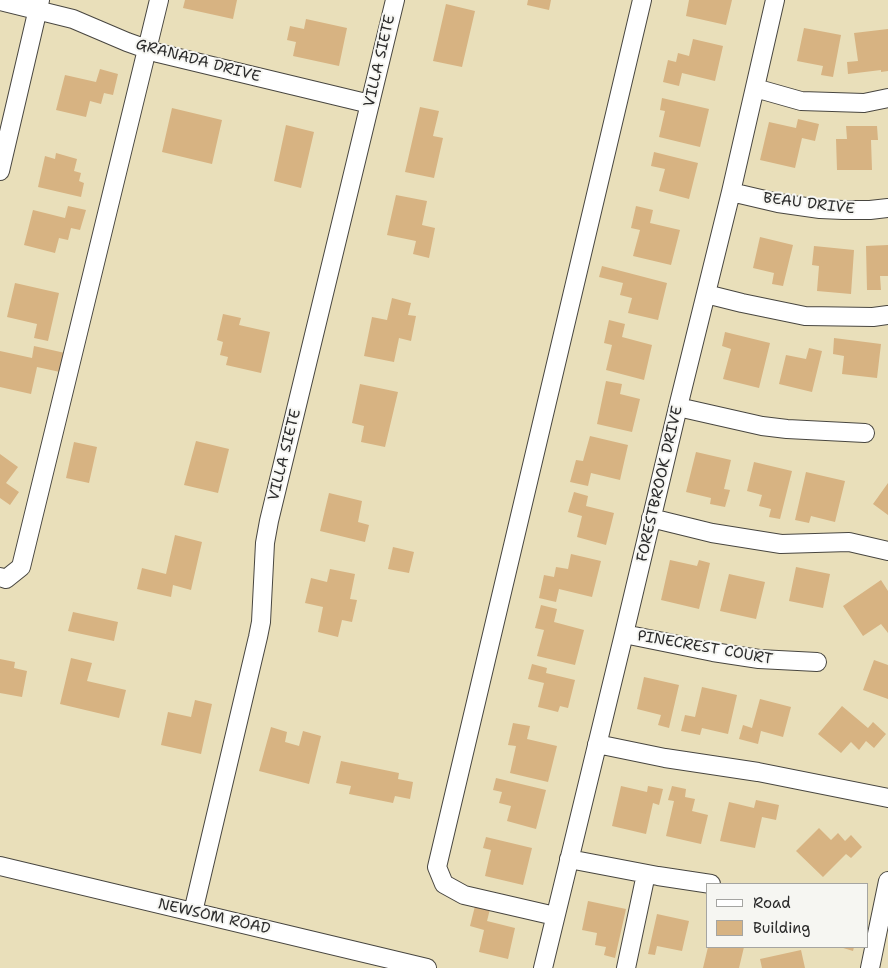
<!DOCTYPE html>
<html>
<head>
<meta charset="utf-8">
<style>
	body { margin:0 }
	#map { position:relative; width:888px; height:968px; overflow:hidden; background:#e9dfba; font-family:"Shantell Sans",sans-serif }
	canvas { display:block }
	.legend { position:absolute; left:706px; top:883px; width:162px; height:65px; box-sizing:border-box; background:#f6f6f2; border:1px solid #a5a5a2; margin:0; padding:6px 9px; list-style:none; font-size:15px; color:#2b2b2b }
	.legend li { display:flex; align-items:center; gap:10px; height:25px }
	.legend b { width:25px; border:1px solid #a5a5a2 }
</style>
</head>
<body>
<div id="map">
<canvas width="888" height="968"></canvas>
<ul class="legend">
<li><b style="height:6px;background:#fff"></b>Road</li>
<li><b style="height:14px;background:#d7b382"></b>Building</li>
</ul>
</div>
<script>
const ctx = document.querySelector('canvas').getContext('2d');
ctx.lineJoin = 'round';
function paint(path, color) {
  ctx.fillStyle = color;
  ctx.fill(path, 'evenodd');
}
function toPath(rows) {
  const path = new Path2D();
  for (const r of rows) {
    path.moveTo(r[0], r[1]);
    for (let i = 2; i < r.length; i += 2) path.lineTo(r[i], r[i + 1]);
  }
  return path;
}
function trace(path, color, width, dash) {
  ctx.strokeStyle = color;
  ctx.lineWidth = width;
  ctx.lineCap = dash ? 'butt' : 'round';
  ctx.setLineDash(dash || []);
  ctx.stroke(path);
}
function drawText(font, color, halo, rows, align = 'center') {
  ctx.font = font + ' "Shantell Sans",sans-serif';
  ctx.lineWidth = 4;
  ctx.setLineDash([]);
  ctx.textBaseline = 'middle';
  ctx.strokeStyle = halo;
  ctx.fillStyle = color;
  for (const [text, x, y, turn = 0] of rows) {
    ctx.save();
    ctx.translate(x, y);
    ctx.rotate((+turn || 0) * Math.PI / 180);
    ctx.textAlign = isNaN(turn) ? turn : align;
    if (halo) ctx.strokeText(text, 0, 0);
    ctx.fillText(text, 0, 0);
    ctx.restore();
  }
}
const building = toPath([
	[185,0,237,0,233,19,183,8],
	[528,0,551,0,549,10,527,5],
	[689,0,732,0,726,25,686,16],
	[446,4,475,11,462,67,433,61],
	[306,19,347,28,339,66,293,56,296,42,287,40,290,26,304,29],
	[804,28,841,35,833,77,821,75,823,66,797,61],
	[888,29,888,71,881,72,881,70,848,74,847,62,858,61,854,33],
	[693,39,723,46,715,81,682,73,679,86,663,82,668,60,676,62,678,53,689,56],
	[100,69,118,74,113,95,104,93,101,104,90,101,86,117,56,110,65,75,96,82],
	[662,98,709,109,700,147,659,137,665,111,660,110],
	[420,107,439,111,433,136,443,138,434,178,405,172],
	[172,108,222,120,212,164,162,152],
	[798,119,819,124,815,141,802,138,795,168,760,160,769,122,796,128],
	[286,125,314,132,301,188,274,181],
	[846,126,877,126,878,140,871,140,872,170,837,170,836,139,847,139],
	[654,152,698,163,689,199,659,191,665,169,651,166],
	[56,153,77,159,74,171,81,173,79,181,84,183,81,197,38,187,45,156,55,159],
	[396,195,427,201,422,225,435,228,429,258,413,254,416,241,387,235],
	[68,206,86,210,80,230,71,228,68,240,59,238,55,253,24,245,33,210,65,218],
	[636,206,653,210,650,223,680,230,671,265,633,256,640,230,631,228],
	[760,237,793,245,783,286,772,284,774,273,753,268],
	[888,245,888,276,880,276,881,290,867,290,866,246],
	[814,246,854,250,851,294,817,291,819,266,812,265],
	[602,266,667,283,658,320,628,313,632,298,620,295,623,283,599,277],
	[15,283,59,293,48,341,34,338,37,324,7,317],
	[392,298,411,303,408,315,416,316,411,341,399,338,394,362,364,356,372,317,387,320],
	[223,314,241,318,239,325,270,332,261,373,226,365,228,357,220,355,223,342,217,340],
	[609,320,625,324,622,337,652,345,644,380,606,370,612,345,604,343],
	[725,332,770,343,759,388,723,379,731,349,722,346],
	[834,338,881,344,877,378,842,374,844,356,833,354],
	[34,346,65,353,60,372,37,367,31,394,0,387,0,351,32,358],
	[809,348,822,351,812,392,779,384,786,355,806,359],
	[606,381,622,384,620,394,640,399,632,432,597,424],
	[360,384,398,392,385,447,361,442,364,426,352,423],
	[590,436,628,445,620,480,591,473,588,486,570,482,576,460,583,461],
	[196,441,229,449,218,493,184,485],
	[74,442,97,447,89,483,66,478],
	[696,452,731,460,724,489,730,490,725,507,710,504,711,498,686,492],
	[0,454,18,467,6,483,19,492,10,505,0,498],
	[754,462,792,471,780,519,769,517,771,509,759,506,762,495,747,491],
	[806,472,845,481,835,522,811,516,809,523,795,520],
	[888,483,888,515,873,504],
	[574,492,588,496,586,506,614,513,606,545,577,537,582,516,568,512],
	[329,493,362,501,358,522,369,525,365,542,320,531],
	[175,535,202,542,191,590,173,585,171,597,137,589,142,568,166,574],
	[393,547,414,552,409,573,388,569],
	[571,554,601,561,592,597,559,589,556,602,539,598,544,575,554,577,556,567,568,569],
	[670,560,697,566,699,560,710,563,699,609,661,600],
	[796,567,830,574,823,608,789,601],
	[330,569,355,574,350,599,357,600,352,622,342,620,338,637,318,632,323,607,305,603,311,578,327,582],
	[729,574,765,582,756,619,720,611],
	[881,580,888,591,888,633,881,624,863,636,843,606],
	[541,605,557,609,554,622,584,630,575,665,537,656,544,630,535,628],
	[73,612,118,622,114,641,68,631],
	[71,658,92,663,87,681,126,690,119,718,60,704],
	[0,659,15,662,14,668,27,671,22,697,0,693],
	[874,660,888,665,888,699,863,690],
	[532,664,547,668,546,673,575,680,568,708,560,706,558,712,538,707,544,683,528,679],
	[644,677,679,685,669,728,658,725,661,715,637,709],
	[702,687,737,695,728,734,702,728,700,735,681,731,685,715,695,717],
	[760,699,791,707,783,737,761,731,758,744,739,739,743,725,752,728],
	[195,700,212,704,201,754,161,745,168,712,191,717],
	[842,706,868,728,873,722,886,734,874,748,866,741,859,750,851,742,841,753,818,734],
	[513,723,530,726,527,739,557,746,548,782,510,773,516,746,508,745],
	[271,727,287,732,285,742,299,746,303,731,321,736,309,784,259,771],
	[341,761,399,773,398,779,413,782,410,799,395,796,393,803,349,794,351,786,336,783],
	[496,778,546,790,536,829,507,821,511,806,499,803,502,792,493,790],
	[621,786,647,792,648,786,663,789,659,805,653,803,646,834,612,826],
	[672,786,686,789,685,797,695,799,692,811,708,815,701,844,666,836,674,801,668,800],
	[756,800,779,805,776,820,762,817,755,848,720,841,729,802,754,808],
	[819,828,831,840,838,833,845,841,851,835,862,847,851,858,846,854,823,877,796,851],
	[486,837,532,848,523,885,485,876,491,850,483,848],
	[588,901,626,909,615,958,604,955,606,947,595,945,597,933,582,930],
	[475,906,490,909,487,921,515,928,508,959,479,952,484,930,470,926],
	[657,914,689,921,682,951,657,946,655,955,648,954],
	[708,947,744,947,739,968,703,968],
	[840,947,854,947,853,951],
	[801,950,805,968,762,968,760,959]
]);
const minor = toPath([
	[0,1,73,19,127,42,158,53,370,104],
	[755,88,801,101,864,103,888,98],
	[0,171,40,0],
	[731,192,778,203,820,209,843,210,870,210,888,208],
	[706,294,742,303,805,316,873,317,888,315],
	[678,407,762,426,787,429,865,433],
	[651,518,712,533,781,544,849,542,888,551],
	[0,577,6,579,21,567,159,0],
	[624,634,713,652,759,659,817,662],
	[597,744,665,758,758,772,888,798],
	[569,859,658,876,711,884],
	[0,866,427,968],
	[193,912,258,637,261,622,265,543,269,521,395,0],
	[555,916,464,895,444,884,437,867,642,0],
	[543,968,624,634,678,407,731,192,775,0],
	[626,968,646,874],
	[870,968,888,881]
]);
const streetNames = [
	["GRANADA DRIVE",198,61,15],
	["VILLA SIETE",380,61,-77],
	["BEAU DRIVE",809,204,7],
	["VILLA SIETE",285,455,-76],
	["FORESTBROOK DRIVE",660,484,-77],
	["PINECREST COURT",705,648,10],
	["NEWSOM ROAD",214,917,13]
];
paint(building, '#d7b382');
trace(minor, '#484640', 20);
trace(minor, '#fff', 18);
drawText('15px', '#2b2b2b', '#f6f6f2', streetNames);
</script>
</body>
</html>
